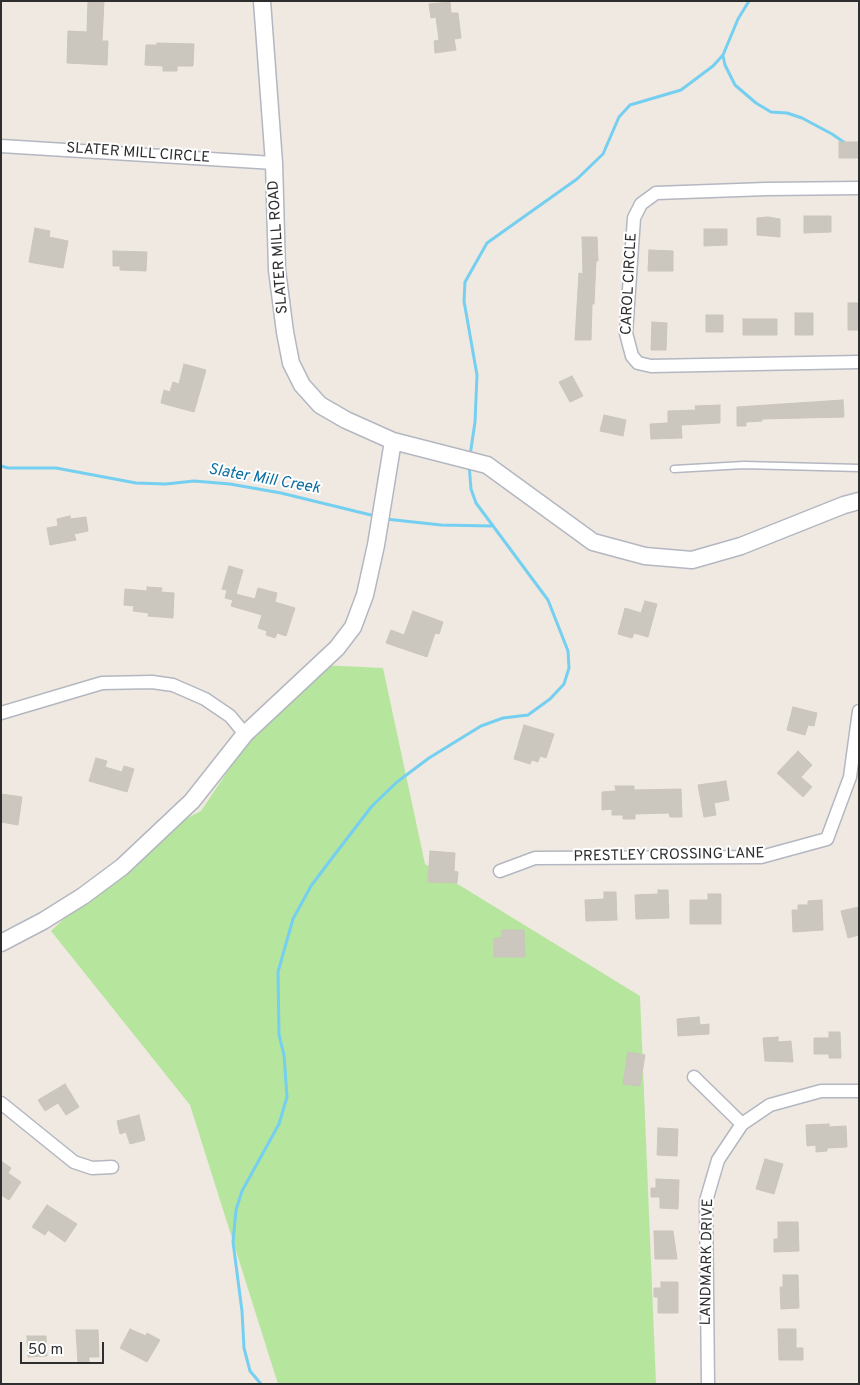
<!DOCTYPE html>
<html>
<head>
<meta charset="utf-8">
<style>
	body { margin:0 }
	#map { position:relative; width:860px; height:1385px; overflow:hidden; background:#efe9e1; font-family:Overpass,sans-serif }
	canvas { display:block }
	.frame { position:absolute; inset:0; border:2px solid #2e2e2e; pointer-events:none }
	.scale { position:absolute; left:20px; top:1342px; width:84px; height:22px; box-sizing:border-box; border:2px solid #2e2e2e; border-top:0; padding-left:6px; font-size:15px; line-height:18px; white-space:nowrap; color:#2e2e2e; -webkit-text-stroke:4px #fff; paint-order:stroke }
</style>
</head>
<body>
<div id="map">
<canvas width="860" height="1385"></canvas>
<div class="frame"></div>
<div class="scale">50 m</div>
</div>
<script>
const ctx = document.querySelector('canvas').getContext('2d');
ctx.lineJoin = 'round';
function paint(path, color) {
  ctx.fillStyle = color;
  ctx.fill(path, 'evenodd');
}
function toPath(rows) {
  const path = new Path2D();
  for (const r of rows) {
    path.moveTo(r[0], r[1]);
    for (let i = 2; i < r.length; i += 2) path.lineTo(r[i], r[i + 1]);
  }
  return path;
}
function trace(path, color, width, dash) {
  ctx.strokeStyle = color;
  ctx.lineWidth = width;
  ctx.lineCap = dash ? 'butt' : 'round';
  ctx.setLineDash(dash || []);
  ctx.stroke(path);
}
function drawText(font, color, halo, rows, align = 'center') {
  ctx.font = font + ' Overpass,sans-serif';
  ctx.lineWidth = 4;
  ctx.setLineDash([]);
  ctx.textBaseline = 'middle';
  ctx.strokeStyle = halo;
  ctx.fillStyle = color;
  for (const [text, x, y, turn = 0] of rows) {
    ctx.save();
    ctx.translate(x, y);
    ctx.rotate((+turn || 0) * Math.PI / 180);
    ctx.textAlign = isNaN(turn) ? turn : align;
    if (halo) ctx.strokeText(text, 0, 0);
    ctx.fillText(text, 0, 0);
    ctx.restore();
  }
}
const green = toPath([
	[320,665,383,668,425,864,640,996,656,1384,278,1384,190,1105,51,931,151,837,201,811,256,729]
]);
const stream = toPath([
	[723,56,725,65,735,85,756,103,771,112,787,113,802,118,832,134,845,143],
	[470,456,475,422,477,375,464,301,465,282,487,243,577,179,603,154,619,117,630,105,681,90,713,66,723,55,738,19,749,1],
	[1,466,8,468,56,468,136,483,166,484,194,481,230,484,281,493,375,516],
	[386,519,441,525,491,526],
	[261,1384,250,1371,244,1348,242,1311,233,1242,236,1210,242,1191,279,1124,287,1097,284,1055,279,1035,278,972,293,919,311,886,329,862,372,806,397,782,429,758,481,726,503,718,528,715,550,699,564,684,569,668,568,651,548,600,476,503,471,489,469,464]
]);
const building = toPath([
	[88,1,104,1,102,41,108,41,107,65,67,63,68,31,87,32,88,1],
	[450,2,451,13,458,13,461,38,454,39,456,50,435,53,434,41,439,40,436,17,431,18,429,4,450,2],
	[157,43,194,44,193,66,177,66,177,71,163,71,163,66,145,65,146,45,157,45,157,43],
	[839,142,859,142,859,158,839,158,839,142],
	[804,216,831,216,831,232,804,233,804,216],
	[768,217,780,219,780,237,757,235,757,218,768,217],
	[35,228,50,231,49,237,68,241,63,268,29,262,35,228],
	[704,229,727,229,727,245,704,246,704,229],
	[582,237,597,237,598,261,596,261,594,304,592,304,591,340,575,340,579,273,583,274,582,237],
	[649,250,673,251,673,271,648,271,649,250],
	[113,251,147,252,146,271,120,270,120,266,113,266,113,251],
	[848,303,859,303,859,330,848,330,848,303],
	[795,313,813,313,813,335,795,335,795,313],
	[706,315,723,315,723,332,706,332,706,315],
	[743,319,777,319,777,335,743,335,743,319],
	[652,322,667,323,666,350,651,350,652,322],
	[184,364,206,370,194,412,161,403,164,390,170,392,173,382,179,384,184,364],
	[572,376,583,396,570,402,559,382,572,376],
	[843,400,844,417,762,419,762,421,746,422,746,426,737,426,737,407,843,400],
	[720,405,720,423,681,425,682,438,651,439,650,424,668,423,668,411,696,410,695,406,720,405],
	[604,415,626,420,623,436,600,431,604,415],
	[70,516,70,519,86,517,88,531,74,534,76,540,50,545,47,528,58,526,57,519,70,516],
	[229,566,243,570,236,594,255,599,258,588,277,593,275,602,295,608,286,636,277,633,275,638,266,635,267,631,258,628,262,615,231,606,233,600,225,598,227,590,222,589,229,566],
	[147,587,162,588,161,592,174,593,173,618,148,616,149,613,133,611,134,606,124,605,125,589,147,591,147,587],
	[645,601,657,604,648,637,634,633,632,638,618,634,625,608,641,613,645,601],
	[413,611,443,622,439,634,435,633,427,657,386,643,391,630,404,635,413,611],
	[793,707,817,713,814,726,808,725,805,735,787,730,793,707],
	[524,725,554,734,546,758,540,756,538,762,532,760,530,764,514,759,524,725],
	[798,751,812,765,801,777,812,787,803,797,777,773,798,751],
	[96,758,107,761,105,767,122,772,124,766,134,769,127,792,89,781,96,758],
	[726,781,729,800,714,803,716,815,704,817,698,785,726,781],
	[615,786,634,786,634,790,681,789,682,817,670,817,669,813,635,814,635,819,623,819,623,815,612,815,612,809,602,810,602,792,616,791,615,786],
	[1,794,22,797,18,825,1,822,1,794],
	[430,851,455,853,454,871,458,872,457,883,428,882,430,851],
	[658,890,668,890,669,918,636,919,635,895,658,894,658,890],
	[604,892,616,892,617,920,586,921,585,900,604,899,604,892],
	[708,894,721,894,721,924,690,924,690,900,708,900,708,894],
	[822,900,823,930,793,932,792,910,798,910,798,905,808,905,808,901,822,900],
	[859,907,859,935,848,938,841,911,859,907],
	[502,930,524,930,525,957,494,957,494,938,502,938,502,930],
	[699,1017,700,1025,709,1024,709,1034,678,1036,677,1019,699,1017],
	[829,1032,840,1032,841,1058,829,1058,829,1054,814,1054,814,1038,829,1038,829,1032],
	[778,1037,778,1042,791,1041,793,1062,765,1061,763,1038,778,1037],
	[628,1052,645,1055,640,1086,623,1084,628,1052],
	[65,1084,79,1107,66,1115,58,1103,45,1111,38,1100,65,1084],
	[139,1115,145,1140,130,1144,126,1132,120,1134,117,1121,139,1115],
	[829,1124,829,1127,846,1126,847,1147,827,1148,827,1151,816,1152,816,1145,807,1146,806,1125,829,1124],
	[658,1128,678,1129,677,1156,657,1155,658,1128],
	[765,1159,783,1164,774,1194,756,1189,765,1159],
	[1,1161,11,1168,8,1173,21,1182,9,1200,1,1195,1,1161],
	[656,1179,679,1180,678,1209,660,1208,660,1197,651,1197,651,1188,656,1188,656,1179],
	[47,1205,77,1224,65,1242,48,1230,45,1235,32,1227,47,1205],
	[778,1222,798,1222,799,1251,774,1252,774,1239,778,1239,778,1222],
	[654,1231,673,1231,677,1259,655,1259,654,1231],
	[783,1275,798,1275,799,1308,781,1309,780,1287,783,1287,783,1275],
	[661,1282,678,1282,678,1313,658,1313,658,1297,654,1297,654,1288,661,1288,661,1282],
	[130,1329,146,1336,147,1333,160,1340,147,1362,120,1348,130,1329],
	[778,1329,796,1329,796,1348,803,1348,803,1360,779,1360,778,1329],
	[76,1330,98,1330,99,1357,89,1357,89,1363,78,1363,76,1330],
	[27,1336,46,1336,47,1356,28,1357,27,1336]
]);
const service = toPath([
	[674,469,744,465,859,468]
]);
const minor = toPath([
	[1,146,274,163],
	[859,188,766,189,656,193,641,204,634,218,626,333,632,356,638,363,651,366,859,362],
	[1,713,102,683,152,682,173,685,205,699,230,716,245,734],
	[500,871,535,858,761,857,827,839,850,777,859,711],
	[694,1077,742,1124],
	[1,1103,74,1162,92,1168,112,1167],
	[708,1384,706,1201,718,1160,742,1124,770,1105,821,1091,859,1091]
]);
const tertiary = toPath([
	[262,1,274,163,277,270,285,332,291,363,302,385,320,405,346,420,393,441,487,465,593,542,645,556,692,560,741,546,844,505,859,501],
	[1,943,43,921,83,896,122,867,192,801,245,734,337,648,353,627,365,595,376,545,393,441]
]);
const streetNames = [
	["SLATER MILL CIRCLE",138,154,4],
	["SLATER MILL ROAD",279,247,-94],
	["CAROL CIRCLE",630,284,-87],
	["PRESTLEY CROSSING LANE",669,856,-1],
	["LANDMARK DRIVE",708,1262,-89]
];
const waterNames = [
	["Slater Mill Creek",264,480,10]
];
paint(green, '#b6e59e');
trace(stream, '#75cff0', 3);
paint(building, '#cbc7bf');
trace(building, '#cbc5ba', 1);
trace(service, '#b4b7c1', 9);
trace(minor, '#b4b7c1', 15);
trace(tertiary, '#b4b7c1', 19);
trace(service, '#fff', 6);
trace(minor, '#fff', 12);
trace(tertiary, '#fff', 16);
drawText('15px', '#2e2e2e', '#fff', streetNames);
drawText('italic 16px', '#0d6fa3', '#fff', waterNames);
</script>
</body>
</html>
